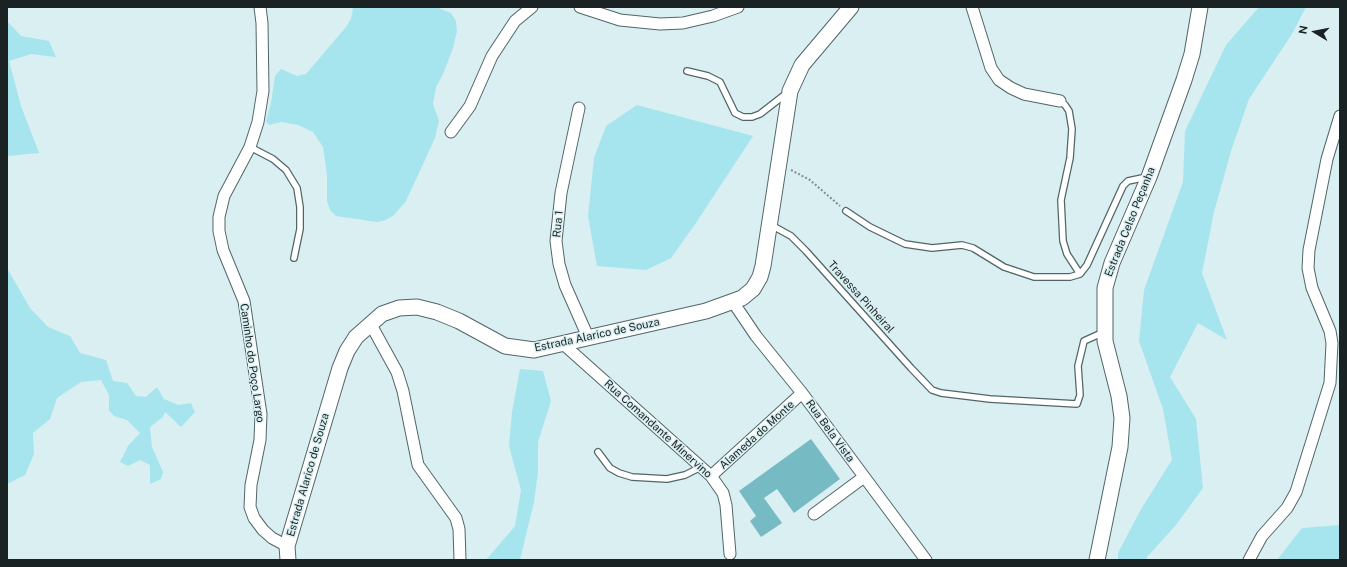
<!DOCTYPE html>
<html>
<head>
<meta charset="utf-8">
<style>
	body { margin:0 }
	#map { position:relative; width:1347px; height:567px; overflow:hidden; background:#d9eff2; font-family:"Public Sans",sans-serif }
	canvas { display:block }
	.frame { position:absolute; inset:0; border:8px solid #1a2223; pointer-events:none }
	.north { position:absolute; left:1295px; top:12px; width:40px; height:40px; -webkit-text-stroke:3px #d9eff2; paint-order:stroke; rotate:280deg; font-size:11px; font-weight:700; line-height:16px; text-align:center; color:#1a2223 }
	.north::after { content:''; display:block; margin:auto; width:14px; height:18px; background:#1a2223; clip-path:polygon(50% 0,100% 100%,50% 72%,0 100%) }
</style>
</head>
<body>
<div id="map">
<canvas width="1347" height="567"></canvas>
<div class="frame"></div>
<div class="north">N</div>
</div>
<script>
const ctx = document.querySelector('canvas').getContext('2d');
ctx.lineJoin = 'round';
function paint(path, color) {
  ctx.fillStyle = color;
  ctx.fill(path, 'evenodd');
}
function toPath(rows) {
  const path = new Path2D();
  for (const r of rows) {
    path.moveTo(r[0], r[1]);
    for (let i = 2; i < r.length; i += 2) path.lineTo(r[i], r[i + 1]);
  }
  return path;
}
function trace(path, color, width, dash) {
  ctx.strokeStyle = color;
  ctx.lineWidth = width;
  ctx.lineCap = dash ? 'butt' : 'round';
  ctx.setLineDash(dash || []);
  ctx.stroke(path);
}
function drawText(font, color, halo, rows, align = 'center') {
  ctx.font = font + ' "Public Sans",sans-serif';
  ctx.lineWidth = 3;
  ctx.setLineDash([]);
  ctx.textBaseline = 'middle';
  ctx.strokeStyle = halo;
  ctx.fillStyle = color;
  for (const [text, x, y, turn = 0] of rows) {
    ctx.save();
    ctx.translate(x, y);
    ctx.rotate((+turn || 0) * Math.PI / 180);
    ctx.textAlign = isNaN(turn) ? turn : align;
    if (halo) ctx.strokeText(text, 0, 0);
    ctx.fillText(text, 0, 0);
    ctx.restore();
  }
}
const green = toPath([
	[353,7,436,7,451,13,456,21,457,31,453,48,443,74,436,87,433,104,439,121,435,138,406,201,394,215,386,220,377,222,336,216,330,210,327,201,327,175,323,147,313,132,298,125,281,122,269,125,266,121,271,103,275,76,281,69,297,76,306,74,346,27,351,19],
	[1259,7,1306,7,1292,34,1249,99,1231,151,1214,212,1202,273,1227,340,1198,323,1170,377,1196,419,1203,488,1176,525,1147,557,1147,560,1118,560,1118,553,1140,511,1172,460,1163,409,1139,341,1144,290,1183,182,1185,131,1226,45],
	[7,21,21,36,49,41,56,57,31,54,9,61,21,106,39,153,7,156],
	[637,105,753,136,696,223,671,258,646,270,597,266,588,216,594,158,606,126],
	[7,268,30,308,48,327,70,336,80,353,106,360,113,381,127,383,136,396,146,397,157,387,164,399,178,405,191,403,195,412,181,427,165,412,163,417,150,427,152,447,163,472,161,479,150,484,150,465,140,460,128,466,120,462,128,446,140,433,127,420,114,416,109,410,109,395,101,380,81,382,57,398,50,419,33,433,34,454,25,475,7,484],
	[520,369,543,371,551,401,538,442,538,472,534,502,520,560,486,560,515,526,521,490,509,446,512,412],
	[1340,525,1340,560,1277,560,1302,528]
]);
const building = toPath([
	[811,439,840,479,794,513,777,489,764,498,782,523,761,537,750,521,756,516,739,491]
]);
const path = toPath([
	[791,170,810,180,840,206]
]);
const service = toPath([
	[687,71,708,76,720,82,735,113,743,117,752,117,760,114,787,93],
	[1060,101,1065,105,1069,111,1072,129,1070,158,1061,200,1063,241,1067,254,1080,274],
	[250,147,273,159,286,170,297,188,300,207,300,229,294,258],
	[846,211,870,227,905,244,932,248,962,245,973,248,1004,267,1034,277,1070,277,1080,274,1087,265,1123,186,1128,181,1147,177],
	[771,225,791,236,806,251,911,368,932,390,941,393,990,399,1077,404,1080,395,1078,366,1084,341,1104,332],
	[598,452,610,468,619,473,632,477,667,479,685,475,701,467]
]);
const minor = toPath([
	[260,7,262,23,263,91,258,122,250,147,224,196,219,217,219,231,223,250,244,301,261,414,260,440,251,485,250,507,254,518,263,530,272,538,287,546],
	[580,7,620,20,660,24,683,23,713,16,738,7],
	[972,7,991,68,999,80,1011,88,1024,94,1060,101],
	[579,108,561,193,556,241,559,264,565,285,588,337],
	[451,132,470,106,492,56,515,21,532,7],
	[733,302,756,336,802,393,926,560],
	[370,323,397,372,403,391,418,465,456,518,459,529,460,560],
	[562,343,711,476,723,493,726,505,730,554],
	[711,476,802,393],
	[814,514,864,477],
	[1249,560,1262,536,1287,508,1296,492,1330,383,1332,343,1330,331,1312,288,1308,268,1309,250,1327,159,1340,116]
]);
const secondary = toPath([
	[288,560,287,546,340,368,347,351,356,337,382,314,399,308,417,307,437,312,459,321,505,346,534,350,706,311,742,298,753,289,760,277,763,266,790,91,802,65,851,7],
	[1097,560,1120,447,1122,418,1119,396,1105,341,1105,288,1112,263,1149,177,1184,80,1192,54,1200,7]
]);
const streetNames = [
	["Estrada Celso Peçanha",1130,222,-68],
	["Rua 1",558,224,-85],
	["Travessa Pinheiral",861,297,48],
	["Estrada Alarico de Souza",597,335,-12],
	["Caminho do Poço Largo",252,363,82],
	["Rua Comandante Minervino",658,429,42],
	["Rua Bela Vista",830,431,54],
	["Alameda do Monte",757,435,-42],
	["Estrada Alarico de Souza",308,475,-74]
];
paint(green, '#a6e5ed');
paint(building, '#76bbc4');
trace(service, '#526567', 8);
trace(minor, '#526567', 13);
trace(secondary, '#526567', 17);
trace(path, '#7e8d8f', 2, [2, 2]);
trace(service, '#fff', 5.5);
trace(minor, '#fff', 11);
trace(secondary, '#fff', 15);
drawText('11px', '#1a2223', '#d9eff2', streetNames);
</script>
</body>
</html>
